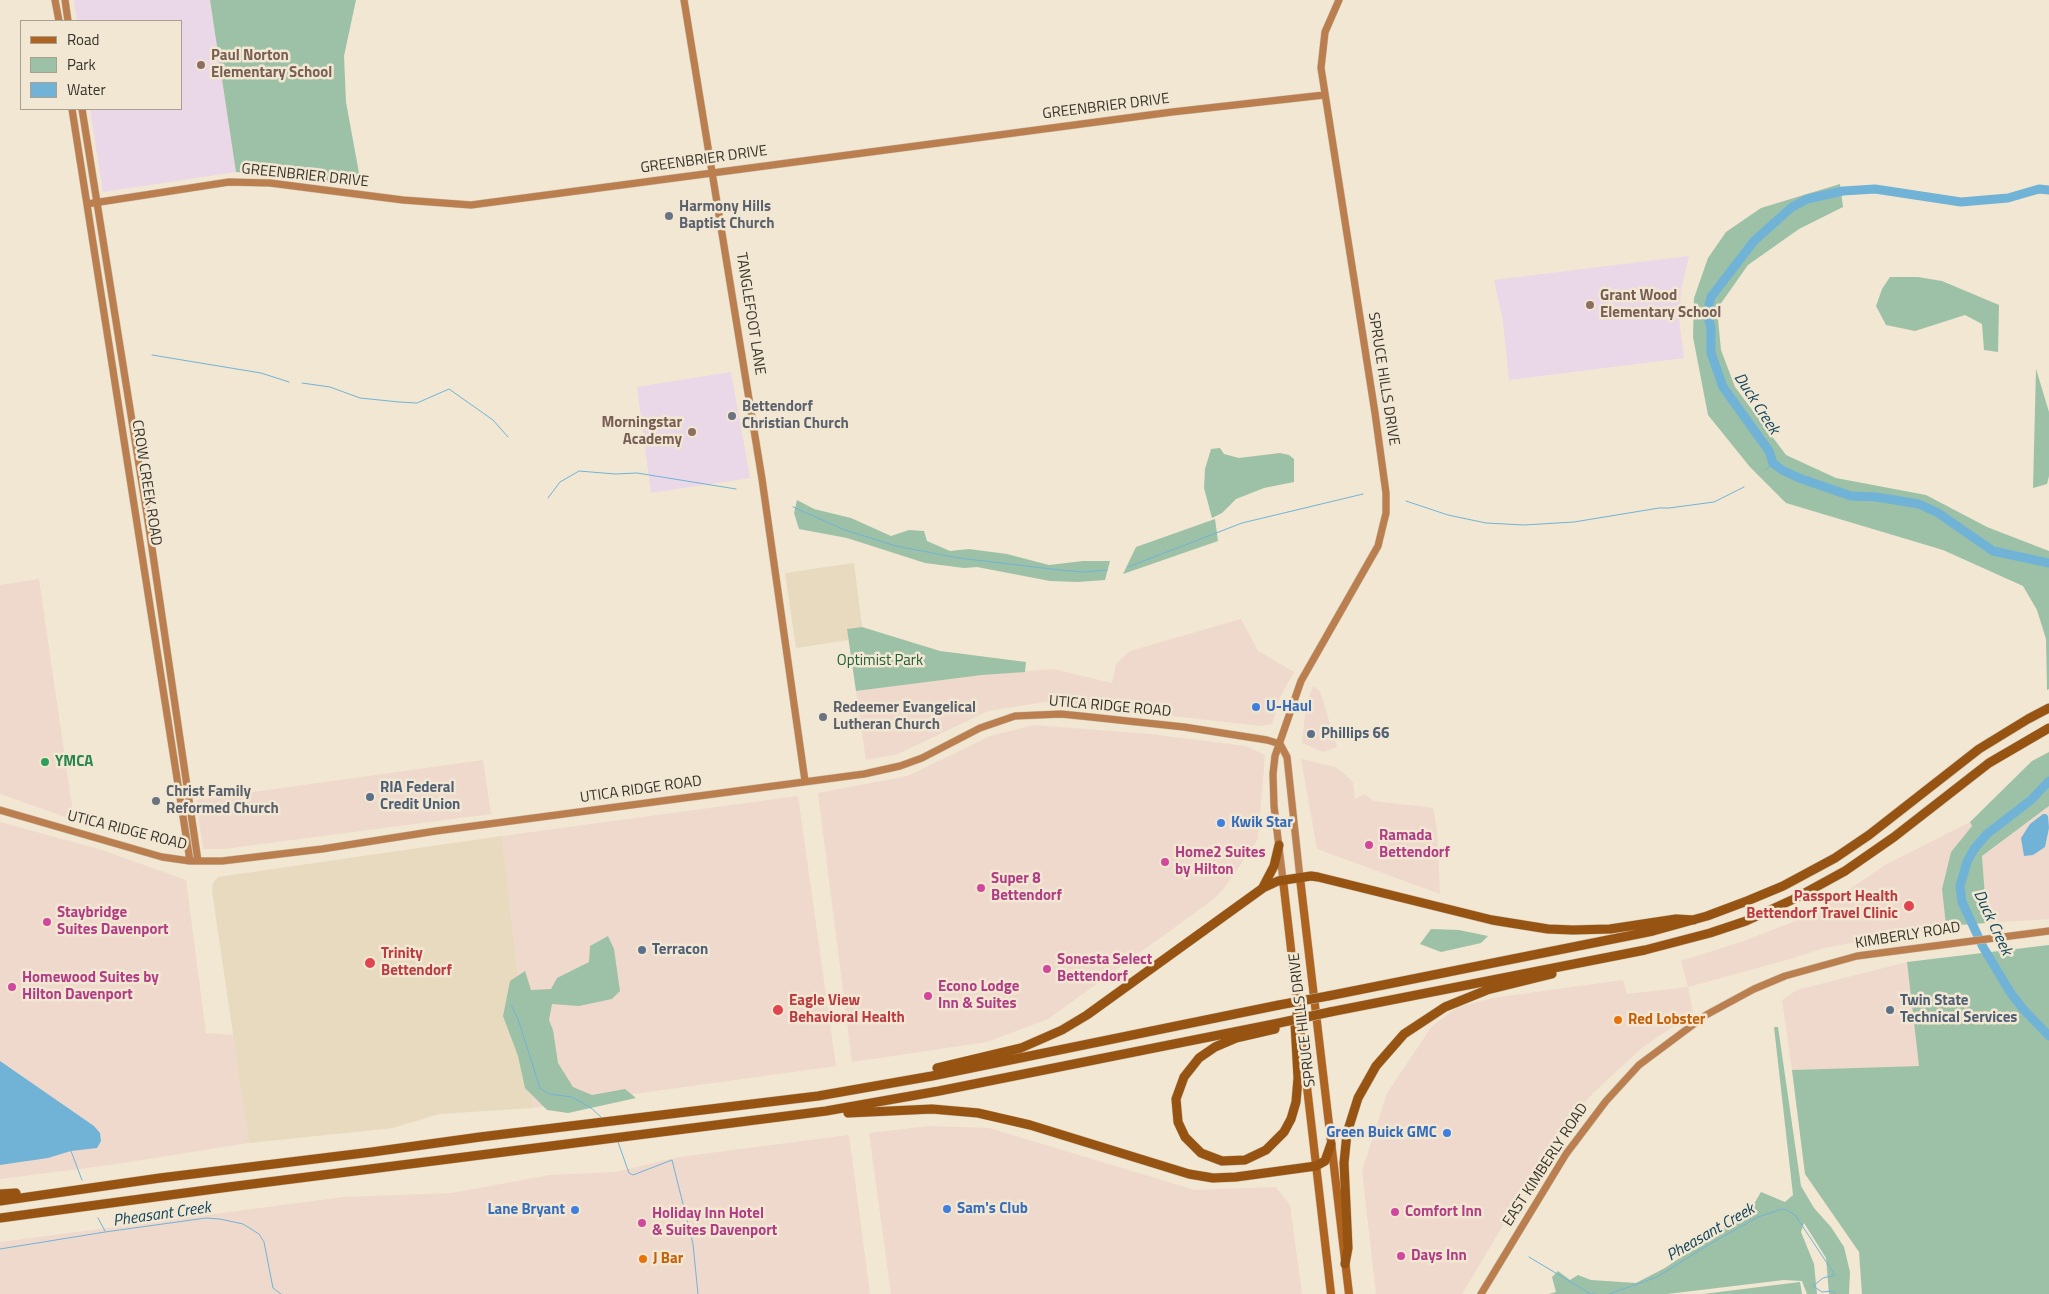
<!DOCTYPE html>
<html>
<head>
<meta charset="utf-8">
<style>
	body { margin:0 }
	#map { position:relative; width:2049px; height:1294px; overflow:hidden; background:#f1e7d2; font-family:"Titillium Web",sans-serif }
	canvas { display:block }
	.legend { position:absolute; left:20px; top:20px; width:162px; height:90px; box-sizing:border-box; background:#f1e7d2; border:1px solid #a79f8f; margin:0; padding:6px 9px; list-style:none; font-size:15px; color:#37332b }
	.legend li { display:flex; align-items:center; gap:10px; height:25px }
	.legend b { width:25px; border:1px solid #a79f8f }
</style>
</head>
<body>
<div id="map">
<canvas width="2049" height="1294"></canvas>
<ul class="legend">
<li><b style="height:6px;background:#ae6321"></b>Road</li>
<li><b style="height:14px;background:#9dc1a6"></b>Park</li>
<li><b style="height:14px;background:#71b3d7"></b>Water</li>
</ul>
</div>
<script>
const ctx = document.querySelector('canvas').getContext('2d');
ctx.lineJoin = 'round';
function paint(path, color) {
  ctx.fillStyle = color;
  ctx.fill(path, 'evenodd');
}
function toPath(rows) {
  const path = new Path2D();
  for (const r of rows) {
    path.moveTo(r[0], r[1]);
    for (let i = 2; i < r.length; i += 2) path.lineTo(r[i], r[i + 1]);
  }
  return path;
}
function trace(path, color, width, dash) {
  ctx.strokeStyle = color;
  ctx.lineWidth = width;
  ctx.lineCap = dash ? 'butt' : 'round';
  ctx.setLineDash(dash || []);
  ctx.stroke(path);
}
function drawText(font, color, halo, rows, align = 'center') {
  ctx.font = font + ' "Titillium Web",sans-serif';
  ctx.lineWidth = 5;
  ctx.setLineDash([]);
  ctx.textBaseline = 'middle';
  ctx.strokeStyle = halo;
  ctx.fillStyle = color;
  for (const [text, x, y, turn = 0] of rows) {
    ctx.save();
    ctx.translate(x, y);
    ctx.rotate((+turn || 0) * Math.PI / 180);
    ctx.textAlign = isNaN(turn) ? turn : align;
    if (halo) ctx.strokeText(text, 0, 0);
    ctx.fillText(text, 0, 0);
    ctx.restore();
  }
}
const commercial = toPath([
	[39,579,74,820,0,794,0,585],
	[1241,619,1258,651,1294,672,1280,697,1272,724,1262,726,1045,702,988,711,898,754,866,760,856,691,982,675,1053,669,1112,683,1116,664,1130,651],
	[1313,686,1320,691,1337,747,1323,752,1302,743,1306,705],
	[1034,725,1150,734,1246,746,1265,755,1258,839,1225,887,1214,899,1048,1019,987,1042,852,1062,818,793,908,776,990,736],
	[1301,759,1335,767,1340,770,1353,782,1355,799,1364,794,1374,801,1433,808,1437,829,1440,894,1317,849],
	[483,760,491,814,223,849,203,849,196,800],
	[798,796,836,1066,533,1108,502,836],
	[2049,806,2049,919,1987,923,1982,856],
	[0,822,102,850,186,880,206,1033,234,1035,249,1143,110,1165,0,1179],
	[1970,822,1972,826,1951,852,1942,889,1946,926,1824,948,1790,959,1688,987,1693,1013,1643,1047,1593,1093,1558,1133,1462,1294,1376,1294,1362,1171,1387,1093,1432,1026,1458,1007,1492,998,1623,980,1627,994,1688,987,1681,961,1744,941,1813,914,1885,865],
	[1907,962,1919,1066,1792,1070,1782,1000,1797,990],
	[929,1126,989,1128,1195,1190,1276,1187,1290,1205,1302,1294,891,1294,869,1133],
	[849,1135,870,1294,0,1294,0,1242,344,1197,451,1193,550,1175,615,1172,679,1157]
]);
const built = toPath([
	[854,563,862,627,847,630,849,640,796,648,785,573],
	[502,836,533,1108,439,1114,393,1128,249,1143,212,891,213,883,218,877]
]);
const education = toPath([
	[74,0,210,0,236,172,103,192,90,109,181,109,181,21,77,21],
	[1689,256,1681,290,1679,320,1684,358,1509,380,1503,321,1494,280],
	[731,372,750,478,651,493,637,387]
]);
const green = toPath([
	[210,0,356,0,344,56,346,102,361,184,236,172],
	[1840,184,1843,207,1799,229,1748,265,1717,309,1721,350,1735,387,1786,455,1836,478,1926,495,1987,527,2049,551,2049,689,2047,690,2046,639,2037,610,2023,586,1943,550,1786,503,1750,467,1708,415,1693,337,1694,298,1708,258,1726,232,1761,208],
	[1890,277,1918,277,1942,281,1999,305,1998,352,1984,350,1982,324,1965,315,1915,331,1886,325,1876,306,1882,289],
	[2036,369,2049,412,2049,476,2047,484,2033,488],
	[1220,448,1224,454,1239,458,1280,453,1289,455,1294,459,1294,482,1264,488,1236,499,1222,513,1212,518,1204,488,1205,469,1211,449],
	[797,500,814,509,851,518,891,536,909,530,924,531,927,541,950,551,969,549,1007,554,1049,565,1083,561,1110,561,1105,580,1078,582,1050,581,977,567,964,568,925,563,847,538,799,529,794,513],
	[1215,519,1218,541,1123,574,1136,547],
	[862,627,940,651,1026,662,1025,672,982,675,856,691,847,629],
	[2049,752,2049,806,1982,856,1987,923,1946,926,1942,889,1951,852,1972,826,1970,822,2032,761],
	[1431,929,1459,930,1488,936,1481,943,1441,952,1420,944],
	[608,936,614,949,620,991,612,999,579,1006,552,1004,549,1020,553,1030,558,1063,573,1087,592,1095,625,1089,636,1098,568,1113,547,1110,525,1088,518,1056,503,1016,510,981,525,971,531,990,551,989,557,978,589,962,590,946],
	[2049,945,2049,1294,1862,1294,1859,1252,1805,1174,1792,1070,1919,1066,1907,962],
	[1774,1027,1778,1027,1801,1186,1814,1208,1831,1227,1844,1247,1850,1272,1849,1294,1829,1294,1826,1258,1804,1223,1801,1232,1814,1264,1817,1294,1807,1294,1802,1281,1784,1280,1667,1294,1549,1294,1556,1292,1552,1277,1558,1271,1570,1280,1578,1275,1591,1280,1636,1283,1665,1268,1751,1209,1761,1192,1785,1202,1793,1195],
	[1800,1282,1802,1294,1703,1294]
]);
const water = toPath([
	[2043,814,2046,814,2048,816,2049,828,2045,847,2033,855,2024,856,2021,838,2030,824],
	[0,1061,94,1126,100,1133,101,1141,97,1148,71,1151,48,1158,0,1165]
]);
const stream = toPath([
	[152,355,261,373,289,382],
	[302,383,330,387,360,398,399,402,417,403,449,389,493,420,508,437],
	[1765,470,1773,463],
	[548,498,560,482,579,471,615,474,637,473,736,489],
	[1406,501,1448,515,1486,523,1524,525,1574,522,1659,508,1669,508,1714,502,1744,487],
	[793,507,845,530,896,546,959,558,1060,570,1083,572,1107,570],
	[1128,567,1242,523,1363,494],
	[511,1005,518,1019,540,1088,549,1094,572,1097,591,1108,601,1117],
	[618,1142,629,1173,633,1175,672,1160,693,1244,698,1294],
	[71,1151,82,1180],
	[98,1218,105,1231],
	[0,1249,105,1232,206,1218,220,1219,243,1224,259,1234,264,1242,273,1288,281,1294],
	[1529,1257,1589,1293],
	[1587,1294,1596,1294],
	[1609,1294,1657,1277,1708,1245,1758,1217,1782,1209,1786,1210,1795,1215,1835,1275,1823,1278,1813,1286,1822,1292,1832,1291,1836,1294]
]);
const river = toPath([
	[2049,190,2039,189,2008,198,1961,202,1875,189,1843,191,1807,199,1792,207,1754,241,1711,297,1707,313,1711,328,1711,353,1723,387,1769,451,1773,463,1782,470,1799,478,1851,496,1876,497,1919,504,1938,513,1993,551,2049,563],
	[2049,781,2031,800,1987,834,1974,849,1967,862,1960,886,1962,902,1983,947,2010,992,2023,1009,2049,1036]
]);
const secondary = toPath([
	[55,0,59,21],
	[65,0,68,21],
	[684,0,762,479,805,781],
	[72,109,190,861],
	[82,109,148,521,198,861],
	[87,204,229,182,270,183,403,200,471,205,1172,112,1324,95],
	[1280,744,1287,757,1300,878],
	[0,810,162,857,190,861,222,861,322,849,436,831,864,774,900,766,922,758,980,728,1015,716,1061,714,1081,716,1184,727,1267,740,1280,744],
	[1283,880,1274,806,1273,774,1275,756,1301,681,1378,546,1386,513,1386,493,1375,413,1321,68,1325,32,1339,0],
	[1481,1294,1566,1154,1606,1101,1639,1065,1706,1015,1754,989,1785,976,1857,956,2049,931]
]);
const primary = toPath([
	[1300,878,1349,1294],
	[1283,880,1331,1294]
]);
const highway = toPath([
	[1263,887,1274,866,1279,845],
	[1328,996,1653,931,1707,916,1747,901,1783,886,1835,858,1869,835,1979,749,2028,719,2049,708],
	[1330,1012,1645,950,1710,933,1746,921,1794,899,1845,871,1894,837,1989,763,2049,728],
	[1275,1029,1236,1038,1215,1047,1199,1058,1184,1077,1176,1099,1178,1122,1185,1137,1201,1153,1222,1161,1245,1160,1266,1150,1284,1132,1291,1119,1296,1102,1298,1078,1295,1023,1298,1010],
	[937,1068,1021,1048,1062,1030,1087,1015,1263,888,1278,881,1311,876,1318,877,1492,920,1548,929,1573,930,1610,929,1676,919,1694,920],
	[848,1113,932,1109,978,1113,1030,1125,1189,1174,1213,1178,1236,1177,1316,1166,1325,1161,1331,1144],
	[0,1194,16,1193],
	[0,1201,160,1178,372,1152,480,1137,818,1096,932,1076,1279,1005],
	[0,1218,229,1187,826,1111,939,1091,1279,1023],
	[1345,1264,1348,1248,1344,1163,1347,1133,1358,1098,1376,1066,1404,1034,1445,1007,1487,990,1552,974]
]);
const highwayBridge = toPath([
	[1279,1005,1328,996],
	[1279,1023,1330,1012]
]);
const markers = [
	[201,65,5,"#8d6e63"],
	[669,216,5,"#6b7280"],
	[1590,305,5,"#8d6e63"],
	[732,416,5,"#6b7280"],
	[692,432,5,"#8d6e63"],
	[1256,707,5,"#3f7fe0"],
	[823,717,5,"#6b7280"],
	[1311,734,5,"#5c6f8a"],
	[45,762,5,"#2e9e5b"],
	[370,797,5,"#5c6f8a"],
	[156,801,5,"#6b7280"],
	[1221,823,5,"#3f7fe0"],
	[1369,845,5,"#d1479c"],
	[1165,862,5,"#d1479c"],
	[981,888,5,"#d1479c"],
	[1909,906,6,"#e0444e"],
	[47,922,5,"#d1479c"],
	[642,950,5,"#5c6f8a"],
	[370,963,6,"#e0444e"],
	[1047,969,5,"#d1479c"],
	[12,987,5,"#d1479c"],
	[928,996,5,"#d1479c"],
	[778,1010,6,"#e0444e"],
	[1890,1010,5,"#5c6f8a"],
	[1618,1020,5,"#e8710a"],
	[1447,1133,5,"#3f7fe0"],
	[947,1209,5,"#3f7fe0"],
	[575,1210,5,"#3f7fe0"],
	[1395,1212,5,"#d1479c"],
	[642,1223,5,"#d1479c"],
	[1401,1256,5,"#d1479c"],
	[643,1259,5,"#e8710a"]
];
const educationNames = [
	["Paul Norton",211,56],
	["Elementary School",211,73],
	["Grant Wood",1600,296],
	["Elementary School",1600,313],
	["Morningstar",682,423,"right"],
	["Academy",682,440,"right"]
];
const streetNames = [
	["GREENBRIER DRIVE",1106,107,-7],
	["GREENBRIER DRIVE",704,160,-8],
	["GREENBRIER DRIVE",305,176,6],
	["TANGLEFOOT LANE",750,314,81],
	["SPRUCE HILLS DRIVE",1383,379,81],
	["CROW CREEK ROAD",146,483,81],
	["UTICA RIDGE ROAD",1110,707,5],
	["UTICA RIDGE ROAD",641,790,-8],
	["UTICA RIDGE ROAD",127,831,14],
	["KIMBERLY ROAD",1908,936,-9],
	["SPRUCE HILLS DRIVE",1303,1020,-97],
	["EAST KIMBERLY ROAD",1546,1165,-57]
];
const worshipNames = [
	["Harmony Hills",679,207],
	["Baptist Church",679,224],
	["Bettendorf",742,407],
	["Christian Church",742,424],
	["Redeemer Evangelical",833,708],
	["Lutheran Church",833,725],
	["Christ Family",166,792],
	["Reformed Church",166,809]
];
const parkNames = [
	["Optimist Park",880,661]
];
const shopNames = [
	["U-Haul",1266,707],
	["Kwik Star",1231,823],
	["Green Buick GMC",1437,1133,"right"],
	["Sam's Club",957,1209],
	["Lane Bryant",565,1210,"right"]
];
const serviceNames = [
	["Phillips 66",1321,734],
	["RIA Federal",380,788],
	["Credit Union",380,805],
	["Terracon",652,950],
	["Twin State",1900,1001],
	["Technical Services",1900,1018]
];
const leisureNames = [
	["YMCA",55,762]
];
const hotelNames = [
	["Ramada",1379,836],
	["Bettendorf",1379,853],
	["Home2 Suites",1175,853],
	["by Hilton",1175,870],
	["Super 8",991,879],
	["Bettendorf",991,896],
	["Staybridge",57,913],
	["Suites Davenport",57,930],
	["Sonesta Select",1057,960],
	["Bettendorf",1057,977],
	["Homewood Suites by",22,978],
	["Hilton Davenport",22,995],
	["Econo Lodge",938,987],
	["Inn & Suites",938,1004],
	["Comfort Inn",1405,1212],
	["Holiday Inn Hotel",652,1214],
	["& Suites Davenport",652,1231],
	["Days Inn",1411,1256]
];
const healthNames = [
	["Passport Health",1898,897,"right"],
	["Bettendorf Travel Clinic",1898,914,"right"],
	["Trinity",381,954],
	["Bettendorf",381,971],
	["Eagle View",789,1001],
	["Behavioral Health",789,1018]
];
const foodNames = [
	["Red Lobster",1628,1020],
	["J Bar",653,1259]
];
const waterNames = [
	["Duck Creek",1756,404,57],
	["Duck Creek",1992,923,65],
	["Pheasant Creek",162,1215,-8],
	["Pheasant Creek",1711,1233,-30]
];
paint(commercial, '#efd9cc');
paint(built, '#e7dabf');
paint(education, '#ead7e8');
paint(green, '#9dc1a6');
paint(water, '#71b3d7');
trace(stream, '#71b3d7', 1);
trace(river, '#71b3d7', 9);
trace(secondary, '#ccc3b1', 8);
trace(primary, '#ccc3b1', 9);
trace(highway, '#ccc3b1', 10);
trace(secondary, '#bb7e4f', 7);
trace(primary, '#ae6321', 8);
trace(highway, '#975312', 9);
trace(highwayBridge, '#ccc3b1', 10, []);
trace(highwayBridge, '#975312', 9);
for (const [x, y, r, color] of markers) {
  const dot = new Path2D();
  dot.arc(x, y, r, 0, 2 * Math.PI);
  ctx.fillStyle = color;
  ctx.fill(dot);
  trace(dot, '#f1e7d2', 2);
}
drawText('bold 15px', '#785e54', '#f1e7d2', educationNames, 'left');
drawText('15px', '#37332b', '#f1e7d2', streetNames);
drawText('bold 15px', '#5b616d', '#f1e7d2', worshipNames, 'left');
drawText('15px', '#206038', '#f1e7d2', parkNames);
drawText('bold 15px', '#366cbe', '#f1e7d2', shopNames, 'left');
drawText('bold 15px', '#4e5e75', '#f1e7d2', serviceNames, 'left');
drawText('bold 15px', '#27864d', '#f1e7d2', leisureNames, 'left');
drawText('bold 15px', '#b23c85', '#f1e7d2', hotelNames, 'left');
drawText('bold 15px', '#be3a42', '#f1e7d2', healthNames, 'left');
drawText('bold 15px', '#c56008', '#f1e7d2', foodNames, 'left');
drawText('italic 16px', '#0e445d', '#f1e7d2', waterNames);
</script>
</body>
</html>
